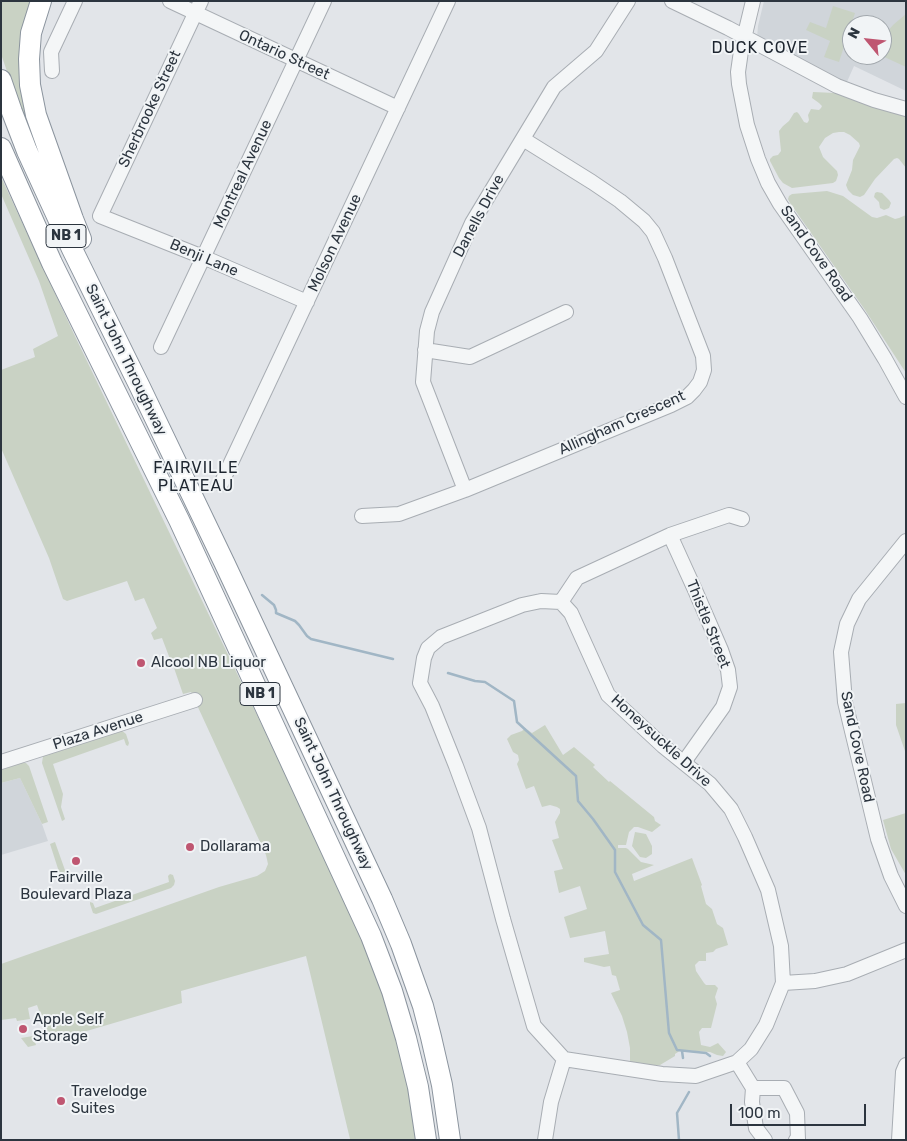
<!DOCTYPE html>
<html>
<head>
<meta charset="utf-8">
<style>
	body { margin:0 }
	#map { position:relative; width:907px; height:1141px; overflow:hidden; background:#e2e5e9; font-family:Rubik,sans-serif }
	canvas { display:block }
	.frame { position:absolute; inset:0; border:2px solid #2c353f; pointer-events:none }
	.north { position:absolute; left:842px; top:15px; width:50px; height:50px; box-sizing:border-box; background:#f1f4f6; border:1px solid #a2a8ad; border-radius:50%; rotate:298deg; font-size:14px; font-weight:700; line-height:20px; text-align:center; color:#2c353f }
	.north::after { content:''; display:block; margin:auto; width:18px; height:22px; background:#bf5671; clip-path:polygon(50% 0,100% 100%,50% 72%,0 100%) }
	.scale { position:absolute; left:730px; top:1104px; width:136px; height:22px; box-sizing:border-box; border:2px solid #2c353f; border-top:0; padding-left:6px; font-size:15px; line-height:18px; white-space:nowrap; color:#2c353f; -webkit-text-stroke:4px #f1f4f6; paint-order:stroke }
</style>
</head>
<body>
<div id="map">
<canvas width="907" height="1141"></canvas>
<div class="frame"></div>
<div class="north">N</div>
<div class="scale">100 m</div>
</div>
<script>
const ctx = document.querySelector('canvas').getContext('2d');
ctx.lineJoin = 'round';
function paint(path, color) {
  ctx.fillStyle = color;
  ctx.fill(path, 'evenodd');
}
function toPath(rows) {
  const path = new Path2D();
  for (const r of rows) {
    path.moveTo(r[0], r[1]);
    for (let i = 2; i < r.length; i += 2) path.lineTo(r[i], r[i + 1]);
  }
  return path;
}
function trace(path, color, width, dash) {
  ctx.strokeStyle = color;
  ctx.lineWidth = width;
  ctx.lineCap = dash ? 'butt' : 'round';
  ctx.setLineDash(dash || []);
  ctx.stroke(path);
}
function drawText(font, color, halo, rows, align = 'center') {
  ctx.font = font + ' Rubik,sans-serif';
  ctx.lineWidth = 4;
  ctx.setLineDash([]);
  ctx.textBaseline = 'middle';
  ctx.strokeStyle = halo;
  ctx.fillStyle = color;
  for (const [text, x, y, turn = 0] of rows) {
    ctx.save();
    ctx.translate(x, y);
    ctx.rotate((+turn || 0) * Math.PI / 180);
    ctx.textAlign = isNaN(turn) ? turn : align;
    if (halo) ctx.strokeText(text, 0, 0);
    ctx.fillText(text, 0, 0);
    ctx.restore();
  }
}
const built = toPath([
	[764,1,906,1,906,91,854,66,846,84,757,38,758,26],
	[852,25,882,25,882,55,852,55],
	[20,778,42,824,48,841,1,855,1,783]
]);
const green = toPath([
	[1,1,36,1,33,120,25,123,1,54],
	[833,6,855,13,839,62,824,57,830,41,806,30,810,22,826,28],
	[906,14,906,67,880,55,882,55,882,41,887,32,893,25],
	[813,92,835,93,906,113,906,168,899,159,897,158,894,159,875,179,864,195,860,197,853,195,848,190,846,185,852,170,853,160,860,146,859,143,850,135,844,132,839,132,833,133,825,138,819,147,823,157,837,171,838,175,836,181,833,183,792,188,783,183,779,178,770,161,770,159,773,156,778,155,781,151,779,131,783,126,789,121,794,113,797,112,799,114,804,122,807,123,808,122,809,120,808,115,811,109,819,110,821,108,822,106,819,103,812,98],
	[1,177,73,332,342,892,370,956,397,1038,410,1093,417,1140,346,1140,350,1139,306,956,181,991,182,1003,56,1040,50,1036,46,1030,37,1005,28,1008,30,1019,17,1021,16,1018,1,1020,1,964,219,887,257,876,265,871,268,864,266,855,191,692,183,694,174,668,173,667,162,638,154,640,151,633,157,628,144,598,135,601,127,581,67,601,63,599,49,558,1,448,1,370,35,357,33,349,58,336,39,281,1,194],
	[827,191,843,196,872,217,877,218,886,215,895,219,899,218,906,215,906,373,865,310,790,203,788,199,789,196,792,194],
	[877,192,882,193,889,200,891,203,889,208,884,210,880,208,879,202,874,197,875,193],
	[906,703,906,754,896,725,896,704],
	[545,725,563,755,574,747,595,765,593,767,609,782,610,781,654,817,655,821,661,825,652,832,638,827,634,827,629,832,626,845,618,845,618,848,626,848,628,849,641,862,654,865,632,874,634,881,692,858,702,885,701,886,706,904,712,909,717,924,723,928,728,945,716,949,713,952,706,953,706,961,699,961,695,965,696,971,704,983,706,985,715,985,718,988,715,997,717,1004,711,1028,702,1028,699,1032,701,1045,710,1047,718,1043,726,1052,723,1056,717,1055,710,1052,681,1050,675,1054,675,1056,660,1065,650,1066,630,1062,630,1048,627,1032,622,1016,611,993,620,990,616,976,612,975,610,966,604,967,584,962,584,958,609,954,605,931,570,938,564,917,587,909,580,886,559,893,554,871,563,869,552,840,559,838,555,822,560,813,560,809,557,807,550,805,542,807,534,786,526,789,517,764,519,760,518,755,513,752,507,739,511,735,522,731,525,728,532,733],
	[121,730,126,734,129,743,128,746,126,745,124,739,53,764,63,794,61,807,65,819,64,820,62,821,42,763,43,756,46,754],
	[21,763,26,763,29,766,48,822,42,824,20,778,1,783,1,770],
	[906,813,906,875,891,849,883,820],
	[635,832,646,834,652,846,652,854,646,858,640,857,632,846],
	[55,842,66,873,60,875,50,844],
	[170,874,173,875,175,881,174,885,171,888,96,914,93,913,90,904,90,902,93,903,95,908,169,882,168,876],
	[33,1036,36,1045,28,1047,21,1038]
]);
const stream = toPath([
	[262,595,274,605,276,610,276,613,295,621,299,625,307,636,311,639,393,659],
	[448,673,475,681,485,682,514,701,517,722,576,776,578,801,593,819,615,850,615,872,643,925,661,940,669,1033,677,1050,706,1053,710,1056],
	[682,1051,683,1058],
	[679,1140,677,1113,689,1092]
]);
const minor = toPath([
	[170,1,398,108],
	[201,1,100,216,203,257,307,302],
	[672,1,728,28,837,86,874,100,906,109],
	[753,1,741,51,738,72,739,84,747,125,758,159,768,183,780,204,860,318,885,359,906,397],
	[52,71,51,52,75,1],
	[161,347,324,1],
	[425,350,470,357,566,312],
	[221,484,448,1],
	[465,490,423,382,427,331,432,312,472,223,554,87,596,51,628,1],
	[362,516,399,514,465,490,671,405,687,397,694,390,700,382,704,370,703,356,665,258,653,232,644,221,620,201,592,182,523,139],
	[670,535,695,590,721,650,728,670,730,687,723,707,684,762],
	[906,541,859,599,847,624,841,652,845,702,878,839,891,876,906,906],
	[541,601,561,602,571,613,608,695,663,746,710,784,731,809,745,837,768,890,781,946,783,983,766,1025,751,1049,737,1062,696,1076,662,1074,564,1059,534,1026,503,919,479,828,456,766,432,706,420,683,424,658,428,648,441,637,522,605,541,601],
	[561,602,577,578,670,535,729,515,742,519],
	[1,762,195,700],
	[783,983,815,981,847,974,906,950],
	[737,1062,753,1088,752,1102,756,1128,765,1140],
	[753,1088,784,1088,797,1113,798,1139,796,1140],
	[545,1140,551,1102,564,1059],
	[899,1140,903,1072,906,1065]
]);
const highway = toPath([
	[41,1,31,33,29,59,30,85,36,115,73,219,81,239],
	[1,80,12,112,27,151,72,249,140,387,224,562,382,899,401,944,423,1006,431,1037,442,1085,450,1140],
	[1,148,52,263,179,520,371,936,392,991,406,1038,418,1087,426,1140]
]);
const markers = [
	[141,663,5,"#bf5671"],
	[190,847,5,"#bf5671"],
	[76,861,5,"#bf5671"],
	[23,1029,5,"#bf5671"],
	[61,1101,5,"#bf5671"]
];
const shields = [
	[66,236,40],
	[260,694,40]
];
const shieldNames = [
	["NB 1",66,236],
	["NB 1",260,694]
];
const streetNames = [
	["Ontario Street",284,55,25],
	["Sherbrooke Street",150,109,-65],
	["Montreal Avenue",243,174,-65],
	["Danells Drive",479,216,-62],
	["Molson Avenue",335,243,-65],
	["Sand Cove Road",816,254,55],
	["Benji Lane",204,258,23],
	["Saint John Throughway",126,360,64],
	["Allingham Crescent",622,423,-24],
	["Thistle Street",708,624,68],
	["Plaza Avenue",98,731,-18],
	["Honeysuckle Drive",661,741,42],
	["Sand Cove Road",857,747,78],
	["Saint John Throughway",333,794,65]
];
const poiNames = [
	["Alcool NB Liquor",151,663],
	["Dollarama",200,847],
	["Fairville",76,878,"center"],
	["Boulevard Plaza",76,895,"center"],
	["Apple Self",33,1020],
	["Storage",33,1037],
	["Travelodge",71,1092],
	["Suites",71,1109]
];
const neighbourhoodNames = [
	["DUCK COVE",760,48],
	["FAIRVILLE",196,468],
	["PLATEAU",196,486]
];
paint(built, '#d0d5da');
paint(green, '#c9d2c4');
trace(stream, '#a1b6c5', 2.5);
trace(minor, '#a8adb3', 16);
trace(highway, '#8b949e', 22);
trace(minor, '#f4f6f7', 14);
trace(highway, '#fff', 20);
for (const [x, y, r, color] of markers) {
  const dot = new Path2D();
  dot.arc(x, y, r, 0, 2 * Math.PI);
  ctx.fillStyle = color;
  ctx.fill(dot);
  trace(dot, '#f1f4f6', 2);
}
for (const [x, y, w] of shields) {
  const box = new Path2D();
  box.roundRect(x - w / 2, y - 11.5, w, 23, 4);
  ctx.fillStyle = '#f1f4f6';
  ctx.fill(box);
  trace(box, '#2c353f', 1);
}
drawText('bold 14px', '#2c353f', null, shieldNames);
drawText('15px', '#2c353f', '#f1f4f6', streetNames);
drawText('15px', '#2c353f', '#f1f4f6', poiNames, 'left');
ctx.letterSpacing = '1px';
drawText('16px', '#1e2630', '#f1f4f6', neighbourhoodNames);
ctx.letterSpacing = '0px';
</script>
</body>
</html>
